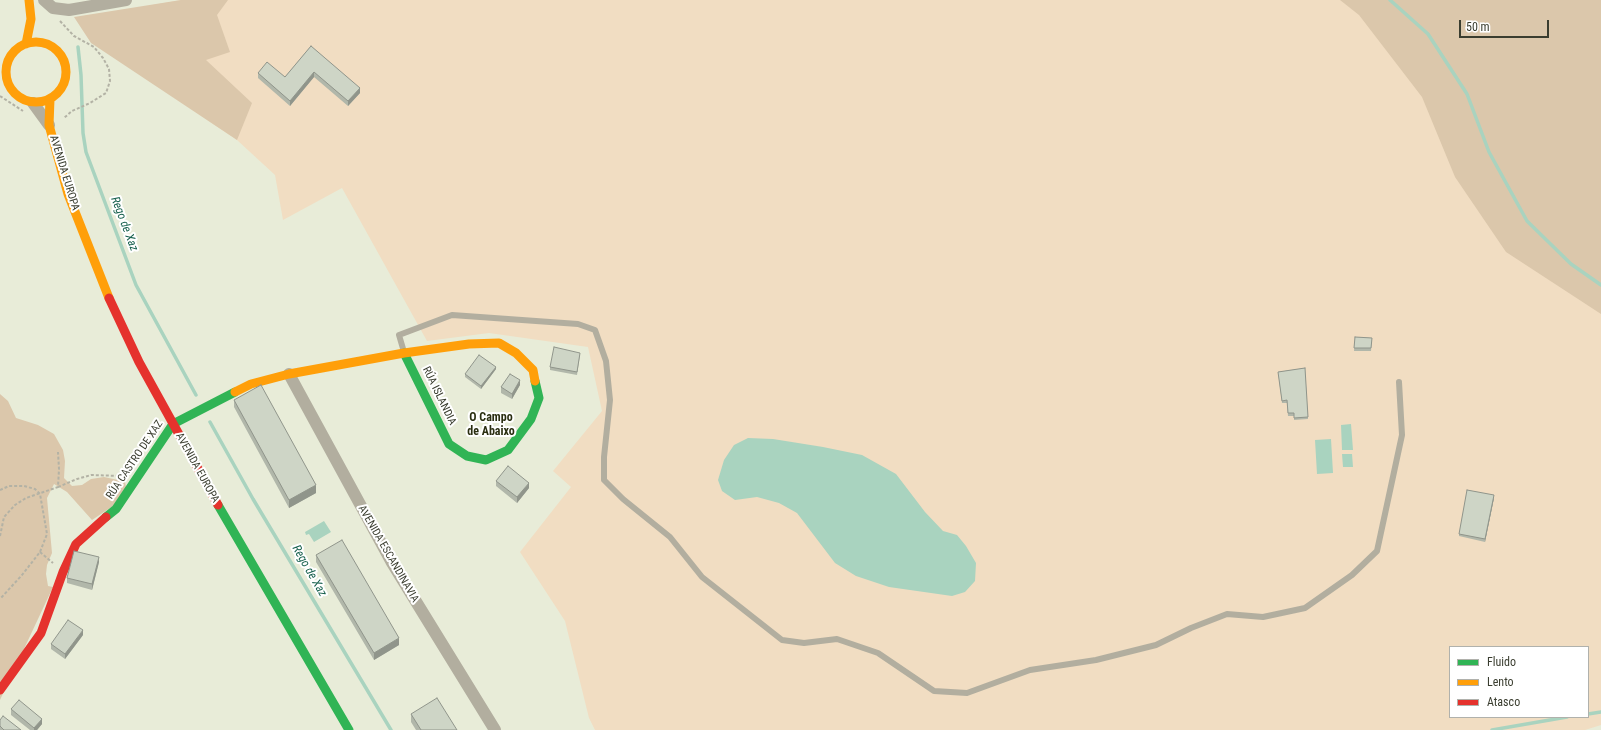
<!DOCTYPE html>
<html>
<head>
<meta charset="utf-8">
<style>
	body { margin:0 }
	#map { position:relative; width:1601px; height:730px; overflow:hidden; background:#e8ecd8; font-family:"Roboto Condensed",sans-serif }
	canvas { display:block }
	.legend { position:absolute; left:1449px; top:646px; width:140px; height:72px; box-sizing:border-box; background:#fff; border:1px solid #b0b1ac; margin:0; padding:5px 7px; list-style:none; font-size:12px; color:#3a3d2f }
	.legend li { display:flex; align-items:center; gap:8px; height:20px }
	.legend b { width:20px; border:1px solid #b0b1ac }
	.scale { position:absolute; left:1459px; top:20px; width:90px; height:18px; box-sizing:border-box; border:2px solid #3a3d2f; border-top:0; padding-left:5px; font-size:12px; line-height:14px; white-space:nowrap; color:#3a3d2f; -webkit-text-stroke:3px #fff; paint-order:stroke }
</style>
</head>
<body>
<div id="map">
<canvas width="1601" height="730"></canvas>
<ul class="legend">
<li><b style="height:5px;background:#30b455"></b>Fluido</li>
<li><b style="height:5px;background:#ff9f0a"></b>Lento</li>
<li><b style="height:5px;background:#e5322d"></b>Atasco</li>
</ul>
<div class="scale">50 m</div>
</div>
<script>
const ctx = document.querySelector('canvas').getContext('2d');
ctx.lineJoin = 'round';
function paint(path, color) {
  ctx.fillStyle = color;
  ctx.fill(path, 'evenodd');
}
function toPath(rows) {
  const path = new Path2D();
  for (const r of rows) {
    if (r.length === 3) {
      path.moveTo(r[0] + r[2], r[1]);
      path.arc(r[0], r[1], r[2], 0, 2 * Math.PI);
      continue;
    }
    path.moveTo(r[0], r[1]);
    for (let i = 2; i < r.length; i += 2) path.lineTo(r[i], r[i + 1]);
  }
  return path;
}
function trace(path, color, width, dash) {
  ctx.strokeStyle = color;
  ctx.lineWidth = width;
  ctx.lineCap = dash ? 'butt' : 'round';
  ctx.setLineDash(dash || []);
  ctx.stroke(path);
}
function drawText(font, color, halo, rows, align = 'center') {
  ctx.font = font + ' "Roboto Condensed",sans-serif';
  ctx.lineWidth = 4;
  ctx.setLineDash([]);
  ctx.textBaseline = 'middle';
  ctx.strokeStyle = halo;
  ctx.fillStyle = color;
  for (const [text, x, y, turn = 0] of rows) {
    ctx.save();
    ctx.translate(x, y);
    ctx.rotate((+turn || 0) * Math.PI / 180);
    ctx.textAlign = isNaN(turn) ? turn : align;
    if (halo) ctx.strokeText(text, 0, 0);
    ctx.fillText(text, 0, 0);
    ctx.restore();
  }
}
const green = toPath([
	[181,0,1514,0,1601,243,1601,725,1585,730,595,730,589,718,565,621,520,552,571,487,553,471,602,411,588,347,489,333,427,341,342,188,283,220,275,175,237,140,125,64,147,6],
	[1450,647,1588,647,1588,717,1450,717]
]);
const forest = toPath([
	[181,0,228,0,217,15,230,52,206,60,252,103,237,140,91,43,74,17],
	[1340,0,1601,0,1601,314,1506,252,1455,177,1422,97,1359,15],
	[0,394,8,401,16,418,38,425,54,434,63,450,65,461,64,478,72,486,82,485,91,479,104,477,118,480,125,482,128,496,92,520,67,492,54,484,47,498,52,553,47,565,46,574,48,586,53,587,0,700]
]);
const water = toPath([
	[1351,424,1353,450,1342,450,1341,425],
	[748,438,773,439,823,447,862,455,896,474,925,512,943,531,957,535,966,546,976,563,975,581,965,592,952,596,889,587,856,576,835,563,797,513,779,503,757,497,735,500,722,491,718,480,724,460,734,445],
	[1331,439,1333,473,1317,474,1315,440],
	[1342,454,1352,454,1353,467,1343,467],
	[324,521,331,532,314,542,309,534,306,535,305,532]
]);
const stream = toPath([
	[1390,0,1428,34,1467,94,1489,152,1527,221,1571,264,1601,285],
	[78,47,81,75,83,133,86,152,136,285,196,395],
	[210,422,253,499,391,730],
	[1588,714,1601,712],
	[1492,730,1567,717]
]);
const path = toPath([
	[60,21,74,36,94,47,103,58,109,69,110,81,106,93,90,103,72,111,64,118],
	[0,96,23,111],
	[58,487,77,479,91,475,121,476],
	[0,490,9,486,24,486,35,489,40,494,47,534,40,552,22,575,0,599],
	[0,536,4,517,15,505,26,498,58,487,59,469,58,452],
	[40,552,53,563]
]);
const lane = toPath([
	[404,352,399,335,452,315,578,324,595,330,606,361,610,400,604,457,604,480,623,499,670,537,702,577,782,640,804,643,837,639,878,653,934,691,967,693,1030,670,1096,660,1156,645,1191,628,1227,614,1263,617,1305,608,1352,575,1377,551,1402,435,1399,382]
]);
const street = toPath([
	[44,0,53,8,69,10,126,0],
	[33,103,49,125],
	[289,374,391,561,495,730]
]);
const fast = toPath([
	[404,353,449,444,467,456,486,460,508,450,531,419,539,398,535,381],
	[218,505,349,730],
	[106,517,116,509,173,424,235,392]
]);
const slow = toPath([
	[36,72,30],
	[26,44,31,19,29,0],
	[50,99,49,125,68,194,109,298],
	[235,392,251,384,289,374,404,353,469,344,499,343,516,353,533,370,535,381]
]);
const jam = toPath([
	[109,298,139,362,218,505],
	[0,690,41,633,63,572,76,544,106,517]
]);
const wall = toPath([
	[311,46,360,93,348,106,314,77,290,106,258,78,258,73,285,77],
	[1355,337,1372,338,1371,351,1354,351],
	[580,355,577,375,550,370,550,367],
	[1305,368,1308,419,1294,420,1294,416,1288,416,1287,403,1282,403,1278,372],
	[496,369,481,389,465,377,465,374],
	[520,385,512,399,501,393,501,387],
	[234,400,316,493,289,508,234,407],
	[496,481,529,488,517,503,496,486],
	[1494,498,1485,542,1459,536,1459,534],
	[316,555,399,645,374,660,316,562],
	[99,562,92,590,67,583,67,578],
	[83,635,65,659,51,649,51,644],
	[11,709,42,724,37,730,30,730,11,715],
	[411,714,457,730,416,730,411,722],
	[0,720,21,730,0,730]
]);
const shadedWall = toPath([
	[314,72,314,77,290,106,290,101],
	[360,88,360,93,348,106,348,101],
	[496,367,496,369,481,389,481,386],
	[520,380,520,385,512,399,512,394],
	[529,483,529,488,517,503,517,497],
	[316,485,316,493,289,508,289,500],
	[1494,495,1494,498,1485,542,1485,539],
	[99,557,99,562,92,590,92,584],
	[83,630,83,635,65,659,65,654],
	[399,638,399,645,374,660,374,653],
	[42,719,42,724,37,730,34,730,34,728]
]);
const building = toPath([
	[311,46,360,88,348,101,314,72,290,101,258,73,267,62,285,77,311,46],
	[1355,337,1372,338,1371,348,1354,348,1355,337],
	[554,347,580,353,577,372,550,367,554,347],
	[479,355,496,367,481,386,465,374,479,355],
	[1305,368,1308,417,1294,418,1294,413,1288,413,1287,400,1282,401,1278,372,1305,368],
	[510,374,520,380,512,394,501,387,510,374],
	[261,385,316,485,289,500,234,400,261,385],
	[508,466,529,483,517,497,496,481,508,466],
	[1467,490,1494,495,1485,539,1459,534,1467,490],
	[342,540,399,638,374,653,316,555,342,540],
	[74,551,99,557,92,584,67,578,74,551],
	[68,620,83,630,65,654,51,644,68,620],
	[437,698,457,730,421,730,411,714,437,698],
	[19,700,42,719,34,728,11,709,19,700],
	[3,716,21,730,4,730,0,726,0,720,3,716]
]);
const streetNames = [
	["AVENIDA EUROPA",64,173,73],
	["RÚA ISLANDIA",439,396,64],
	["RÚA CASTRO DE XAZ",135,460,-56],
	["AVENIDA EUROPA",197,468,61],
	["AVENIDA ESCANDINAVIA",388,554,60]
];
const waterNames = [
	["Rego de Xaz",124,224,69],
	["Rego de Xaz",309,571,60]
];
const neighbourhoodNames = [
	["O Campo",491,418],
	["de Abaixo",491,432]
];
paint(green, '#f1ddc2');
paint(forest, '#dbc7ab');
paint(water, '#a9d3bf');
trace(stream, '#a9d3bf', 3.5);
trace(path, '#b3b2a5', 2, [3, 2]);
trace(lane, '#b2ae9f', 6);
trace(street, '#b2ae9f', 12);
trace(fast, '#30b455', 9);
trace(slow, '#ff9f0a', 9);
trace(jam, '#e5322d', 9);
paint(wall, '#b1b7aa');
paint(shadedWall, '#90958b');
paint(building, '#ced5c6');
trace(building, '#90958b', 1);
drawText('11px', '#3a3d2f', '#fff', streetNames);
drawText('italic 12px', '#145e4b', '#fff', waterNames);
drawText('bold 12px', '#2a2e11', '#fff', neighbourhoodNames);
</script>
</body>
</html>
